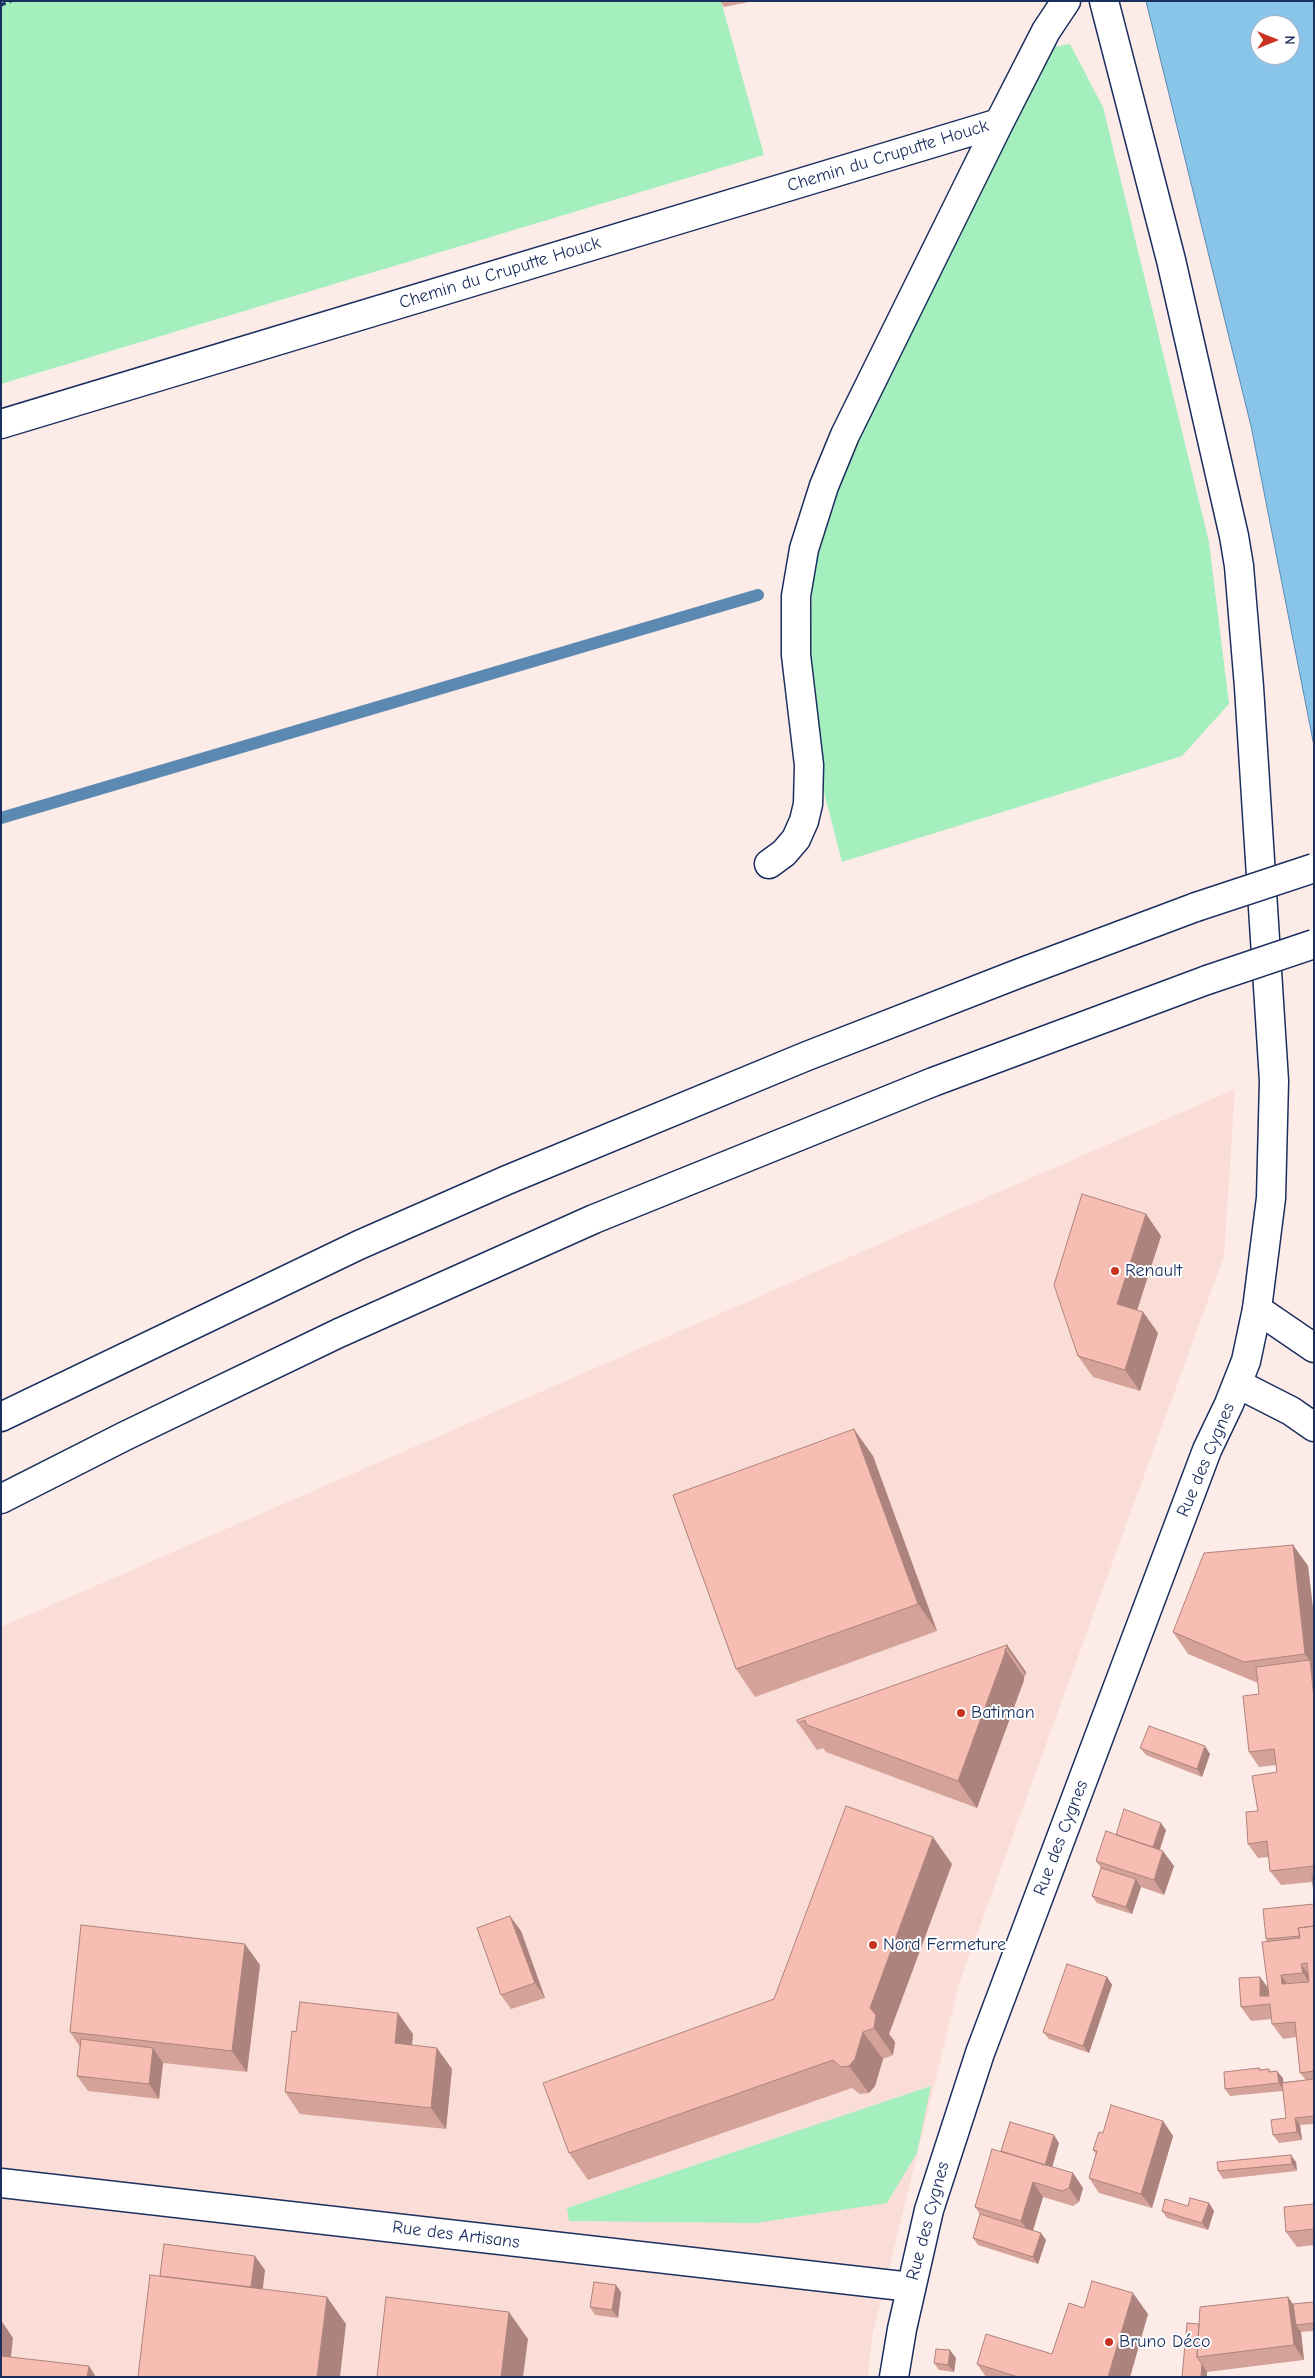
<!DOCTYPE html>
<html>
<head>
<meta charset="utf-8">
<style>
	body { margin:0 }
	#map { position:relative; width:1315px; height:2378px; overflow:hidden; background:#fdebe8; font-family:"Comic Neue",sans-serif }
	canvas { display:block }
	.frame { position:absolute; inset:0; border:2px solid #1b2f5e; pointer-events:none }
	.north { position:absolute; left:1250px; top:15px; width:50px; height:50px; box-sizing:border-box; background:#fff; border:1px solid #a4acbf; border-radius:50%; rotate:90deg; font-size:14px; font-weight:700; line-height:20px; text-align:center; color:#1b2f5e }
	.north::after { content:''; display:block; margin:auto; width:18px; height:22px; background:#c8321e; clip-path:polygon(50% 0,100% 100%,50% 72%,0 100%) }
</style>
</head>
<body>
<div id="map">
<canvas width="1315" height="2378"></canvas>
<div class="frame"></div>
<div class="north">N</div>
</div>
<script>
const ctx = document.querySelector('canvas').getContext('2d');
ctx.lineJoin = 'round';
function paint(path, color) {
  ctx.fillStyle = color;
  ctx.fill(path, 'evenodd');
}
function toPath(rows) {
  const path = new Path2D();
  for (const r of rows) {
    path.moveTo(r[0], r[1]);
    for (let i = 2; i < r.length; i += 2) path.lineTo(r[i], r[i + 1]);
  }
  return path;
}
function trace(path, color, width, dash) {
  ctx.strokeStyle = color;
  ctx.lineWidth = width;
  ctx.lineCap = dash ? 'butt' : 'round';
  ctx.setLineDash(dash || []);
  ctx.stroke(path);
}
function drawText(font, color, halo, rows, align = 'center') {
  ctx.font = font + ' "Comic Neue",sans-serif';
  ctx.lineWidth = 4;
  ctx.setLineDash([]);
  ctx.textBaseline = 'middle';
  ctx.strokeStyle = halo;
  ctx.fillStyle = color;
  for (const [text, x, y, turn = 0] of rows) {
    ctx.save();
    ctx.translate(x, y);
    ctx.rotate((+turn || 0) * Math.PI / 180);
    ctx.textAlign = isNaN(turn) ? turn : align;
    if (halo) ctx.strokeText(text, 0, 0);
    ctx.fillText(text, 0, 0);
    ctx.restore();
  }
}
const built = toPath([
	[1235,1089,1224,1256,960,1981,872,2337,868,2377,1,2377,1,1627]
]);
const green = toPath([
	[1,1,721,1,764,155,1,384],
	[1070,44,1103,107,1209,542,1229,704,1182,756,842,862,820,777,809,686,814,535,827,497,1047,48],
	[931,2086,917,2153,887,2203,756,2223,569,2221,567,2208]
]);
const water = toPath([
	[1146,1,1314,1,1314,746,1251,426,1146,1],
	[1260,25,1290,25,1290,55,1260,55,1260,25]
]);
const stream = toPath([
	[1,818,758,595]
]);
const path = toPath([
	[1,5,11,1]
]);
const street = toPath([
	[1,424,999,123],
	[769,864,784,853,796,839,804,821,808,804,809,765,796,655,796,596,804,549,824,486,845,435,999,123,1046,31,1066,1],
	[1257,1309,1314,1348],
	[1238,1384,1291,1411,1314,1427],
	[1,2183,911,2287]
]);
const secondary = toPath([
	[894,2377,902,2329,929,2210,980,2053,1207,1450,1229,1404,1246,1361,1257,1309,1271,1198,1274,1081,1249,687,1239,566,1234,536,1171,260,1104,1]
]);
const highway = toPath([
	[1,1417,359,1245,507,1180,807,1056,1020,973,1196,907],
	[1,1499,125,1436,339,1333,594,1219,933,1082,1207,980]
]);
const highwayBridge = toPath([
	[1196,907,1314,868],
	[1207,980,1314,944]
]);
const wall = toPath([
	[720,1,749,1,749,2,724,7],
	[1146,1214,1161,1236,1137,1310,1143,1312,1158,1333,1140,1391,1093,1377,1078,1356],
	[873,1456,937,1631,755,1697,736,1669],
	[1293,1545,1308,1566,1314,1617,1314,1893,1312,1882,1281,1885,1270,1871,1269,1857,1258,1858,1248,1844,1258,1811,1277,1772,1276,1765,1259,1767,1249,1752,1259,1694,1258,1683,1188,1654,1173,1632],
	[1007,1645,1026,1672,1026,1675,1024,1677,1024,1680,977,1808,826,1752,823,1748,817,1750,798,1723],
	[1140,1748,1210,1754,1202,1777,1146,1755],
	[1166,1830,1160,1850,1174,1866,1164,1895,1141,1887,1132,1914,1097,1903,1092,1896,1101,1868,1096,1861,1116,1835],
	[952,1864,889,2034,895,2042,893,2055,883,2059,875,2086,869,2093,860,2094,852,2088,588,2180,569,2153],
	[1314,1904,1314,2124,1300,2125,1302,2140,1279,2143,1273,2135,1286,2118,1283,2091,1230,2096,1225,2089,1259,2068,1261,2070,1269,2069,1271,2072,1283,2078,1283,2082,1306,2080,1300,2073,1297,2037,1283,2039,1272,2024,1272,2019,1251,2021,1241,2007,1260,1977,1268,1988,1267,1941,1266,1939],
	[521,1931,545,1998,511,2009,501,1995],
	[260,1965,247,2072,163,2063,159,2099,88,2091,77,2076,80,2047,70,2032],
	[1107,1977,1112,1985,1089,2053,1049,2039,1043,2032],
	[296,2032,413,2034,412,2045,452,2069,446,2129,300,2114,285,2092],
	[1163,2121,1173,2136,1152,2208,1099,2193,1089,2178,1096,2154,1093,2150,1103,2133],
	[1059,2143,1052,2167,1073,2173,1083,2188,1079,2202,1073,2206,1043,2197,1033,2231,1041,2233,1046,2240,1038,2264,978,2245,973,2238,980,2214,975,2207,1001,2151],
	[1296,2162,1297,2171,1223,2179,1218,2171],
	[1209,2203,1214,2211,1208,2230,1167,2218,1162,2211,1188,2206],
	[1314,2204,1314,2245,1297,2247,1286,2232],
	[621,2292,618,2318,595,2315,590,2307],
	[1288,2297,1293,2304,1314,2302,1314,2331,1301,2332,1304,2360,1207,2372,1207,2377,1182,2377,1199,2324],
	[1084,2308,1148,2314,1130,2377,986,2377,977,2364,1052,2354],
	[956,2358,954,2372,939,2370,934,2363]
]);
const shadedWall = toPath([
	[1146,1214,1161,1236,1132,1326,1117,1304],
	[1143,1312,1158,1333,1140,1391,1125,1370],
	[854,1429,873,1456,937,1631,918,1604],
	[1293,1545,1308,1566,1314,1617,1314,1666,1305,1654],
	[1007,1645,1026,1672,1026,1675,1007,1648],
	[1005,1649,1024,1677,1024,1680,977,1808,958,1781],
	[1310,1660,1314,1666,1314,1698],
	[1205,1746,1210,1754,1202,1777,1197,1769],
	[1161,1823,1166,1830,1156,1860,1151,1852],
	[933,1837,952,1864,889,2034,895,2042,893,2055,874,2028,870,2008],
	[1163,1851,1174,1866,1164,1895,1154,1880],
	[1136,1879,1141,1887,1132,1914,1126,1907],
	[510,1916,521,1931,545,1998,535,1983],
	[245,1944,260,1965,247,2072,232,2051],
	[1301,1964,1312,1979,1313,1988,1303,1973],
	[1281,1975,1291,1990,1282,1984],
	[1107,1977,1112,1985,1089,2053,1083,2046],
	[1260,1977,1271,1992,1271,2005,1260,1996],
	[398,2013,413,2034,410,2064,395,2043],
	[863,2032,883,2059,875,2086,869,2093,849,2066],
	[153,2048,163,2063,159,2099,149,2084],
	[437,2048,452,2069,446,2129,431,2108],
	[1277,2071,1283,2078,1284,2091,1279,2083],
	[1295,2118,1300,2125,1302,2140,1297,2132],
	[1163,2121,1173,2136,1152,2208,1141,2194],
	[1054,2135,1059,2143,1049,2178,1044,2170],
	[1291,2155,1296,2162,1297,2171,1292,2164],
	[1073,2173,1083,2188,1079,2202,1069,2188],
	[1033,2182,1043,2197,1031,2236,1021,2221],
	[1209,2203,1214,2211,1208,2230,1202,2223],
	[1041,2233,1046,2240,1038,2264,1033,2257],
	[255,2256,265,2270,260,2313,249,2299],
	[616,2285,621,2292,618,2318,612,2310],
	[1133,2293,1148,2314,1130,2377,1108,2377],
	[327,2297,346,2324,340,2377,317,2377],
	[1288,2297,1298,2312,1296,2325,1301,2332,1304,2360,1294,2345],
	[509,2312,528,2339,523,2377,501,2377],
	[3,2323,13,2338,9,2373,1,2362,1,2339],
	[950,2350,956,2358,954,2372,948,2365],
	[1202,2364,1207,2372,1207,2377,1201,2377],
	[89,2366,96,2377,87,2377]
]);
const building = toPath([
	[1082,1194,1146,1214,1117,1304,1143,1312,1125,1370,1078,1356,1054,1285,1082,1194],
	[854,1429,918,1604,736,1669,673,1495,854,1429],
	[1293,1545,1305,1654,1244,1662,1173,1632,1204,1553,1293,1545],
	[1007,1645,1007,1648,1005,1649,1005,1653,958,1781,807,1725,805,1720,798,1723,797,1720,1007,1645],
	[1310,1660,1314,1698,1314,1866,1270,1871,1267,1841,1248,1844,1246,1812,1258,1811,1252,1776,1277,1772,1274,1749,1249,1752,1243,1696,1259,1694,1256,1667,1310,1660],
	[1149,1726,1205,1746,1197,1769,1140,1748,1149,1726],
	[846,1806,933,1837,870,2008,876,2015,874,2028,863,2032,855,2059,849,2066,841,2067,833,2060,569,2153,543,2083,774,1999,846,1806],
	[1124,1809,1161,1823,1153,1847,1116,1835,1124,1809],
	[1106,1831,1163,1851,1154,1880,1096,1861,1106,1831],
	[1101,1868,1136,1879,1126,1907,1092,1896,1101,1868],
	[1314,1873,1314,1893,1312,1874,1314,1873],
	[1314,1904,1314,1926,1298,1928,1300,1936,1266,1939,1263,1909,1314,1904],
	[510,1916,535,1983,501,1995,477,1928,510,1916],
	[81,1925,245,1944,232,2051,70,2032,81,1925],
	[1314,1926,1314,2071,1300,2073,1295,2022,1272,2024,1270,2004,1241,2007,1239,1978,1260,1977,1260,1996,1269,1996,1262,1942,1300,1938,1298,1928,1314,1926],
	[1307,1963,1309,1982,1282,1984,1281,1975,1303,1973,1301,1964,1307,1963],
	[1067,1964,1107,1977,1083,2046,1043,2032,1067,1964],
	[300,2002,398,2013,395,2043,437,2048,431,2108,285,2092,292,2031,296,2032,300,2002],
	[81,2039,153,2048,149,2084,77,2076,81,2039],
	[1259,2068,1259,2070,1269,2069,1269,2072,1277,2071,1279,2083,1225,2089,1224,2072,1259,2068],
	[1314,2079,1314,2116,1295,2118,1297,2132,1273,2135,1271,2120,1286,2118,1282,2083,1314,2079],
	[1111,2105,1163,2121,1141,2194,1089,2178,1097,2151,1093,2150,1099,2132,1103,2133,1111,2105],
	[1010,2122,1054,2135,1045,2165,1001,2151,1010,2122],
	[992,2149,1073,2173,1069,2188,1062,2191,1033,2182,1021,2221,975,2207,992,2149],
	[1291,2155,1292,2164,1218,2171,1217,2162,1291,2155],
	[1190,2198,1209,2203,1202,2223,1162,2211,1165,2199,1188,2206,1190,2198],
	[1314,2204,1314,2229,1286,2232,1284,2207,1314,2204],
	[980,2214,1041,2233,1033,2257,973,2238,980,2214],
	[164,2244,255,2256,251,2287,160,2276,164,2244],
	[150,2275,327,2297,317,2377,138,2377,150,2275],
	[1092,2281,1133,2293,1108,2377,1018,2377,977,2364,986,2334,1052,2354,1069,2303,1084,2308,1092,2281],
	[594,2282,616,2285,612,2310,590,2307,594,2282],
	[386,2297,509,2312,501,2377,377,2377,386,2297],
	[1288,2297,1294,2345,1197,2357,1200,2307,1288,2297],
	[1314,2302,1314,2323,1296,2325,1293,2304,1314,2302],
	[1,2323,3,2323,1,2339,1,2323],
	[1187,2323,1199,2324,1197,2357,1202,2364,1201,2377,1182,2377,1187,2323],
	[936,2349,950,2350,948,2365,934,2363,936,2349],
	[1,2356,89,2366,87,2377,1,2377,1,2356]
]);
const markers = [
	[1115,1271,5,"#c8321e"],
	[961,1713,5,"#c8321e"],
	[873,1945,5,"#c8321e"],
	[1109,2342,5,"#c8321e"]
];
const streetNames = [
	["Chemin du Cruputte Houck",888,156,-17],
	["Chemin du Cruputte Houck",500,273,-17],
	["Rue des Cygnes",1206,1460,-67],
	["Rue des Cygnes",1061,1838,-69],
	["Rue des Cygnes",928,2221,-75],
	["Rue des Artisans",456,2235,7]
];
const poiNames = [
	["Renault",1125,1271],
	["Batiman",971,1713],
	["Nord Fermeture",883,1945],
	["Bruno Déco",1119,2342]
];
paint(built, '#fbddd8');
paint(green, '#a5efbe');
paint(water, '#88c5e8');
trace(water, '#5c89b1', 1);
trace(stream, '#5c89b1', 12);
trace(street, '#1b2f5e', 31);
trace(secondary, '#1b2f5e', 31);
trace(highway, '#1b2f5e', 31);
trace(path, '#1b2f5e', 3, [5, 4]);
trace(street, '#fff', 28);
trace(secondary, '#fff', 28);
trace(highway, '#fff', 28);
trace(highwayBridge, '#1b2f5e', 31, []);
trace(highwayBridge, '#fff', 28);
paint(wall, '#d4a299');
paint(shadedWall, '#ad847d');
paint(building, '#f7bcb2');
trace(building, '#ad847d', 1);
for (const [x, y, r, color] of markers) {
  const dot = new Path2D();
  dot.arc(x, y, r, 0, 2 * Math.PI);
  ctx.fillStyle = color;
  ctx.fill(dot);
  trace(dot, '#fff', 2);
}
drawText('18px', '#1b2f5e', '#fff', streetNames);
drawText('18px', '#1b2f5e', '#fff', poiNames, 'left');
</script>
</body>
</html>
